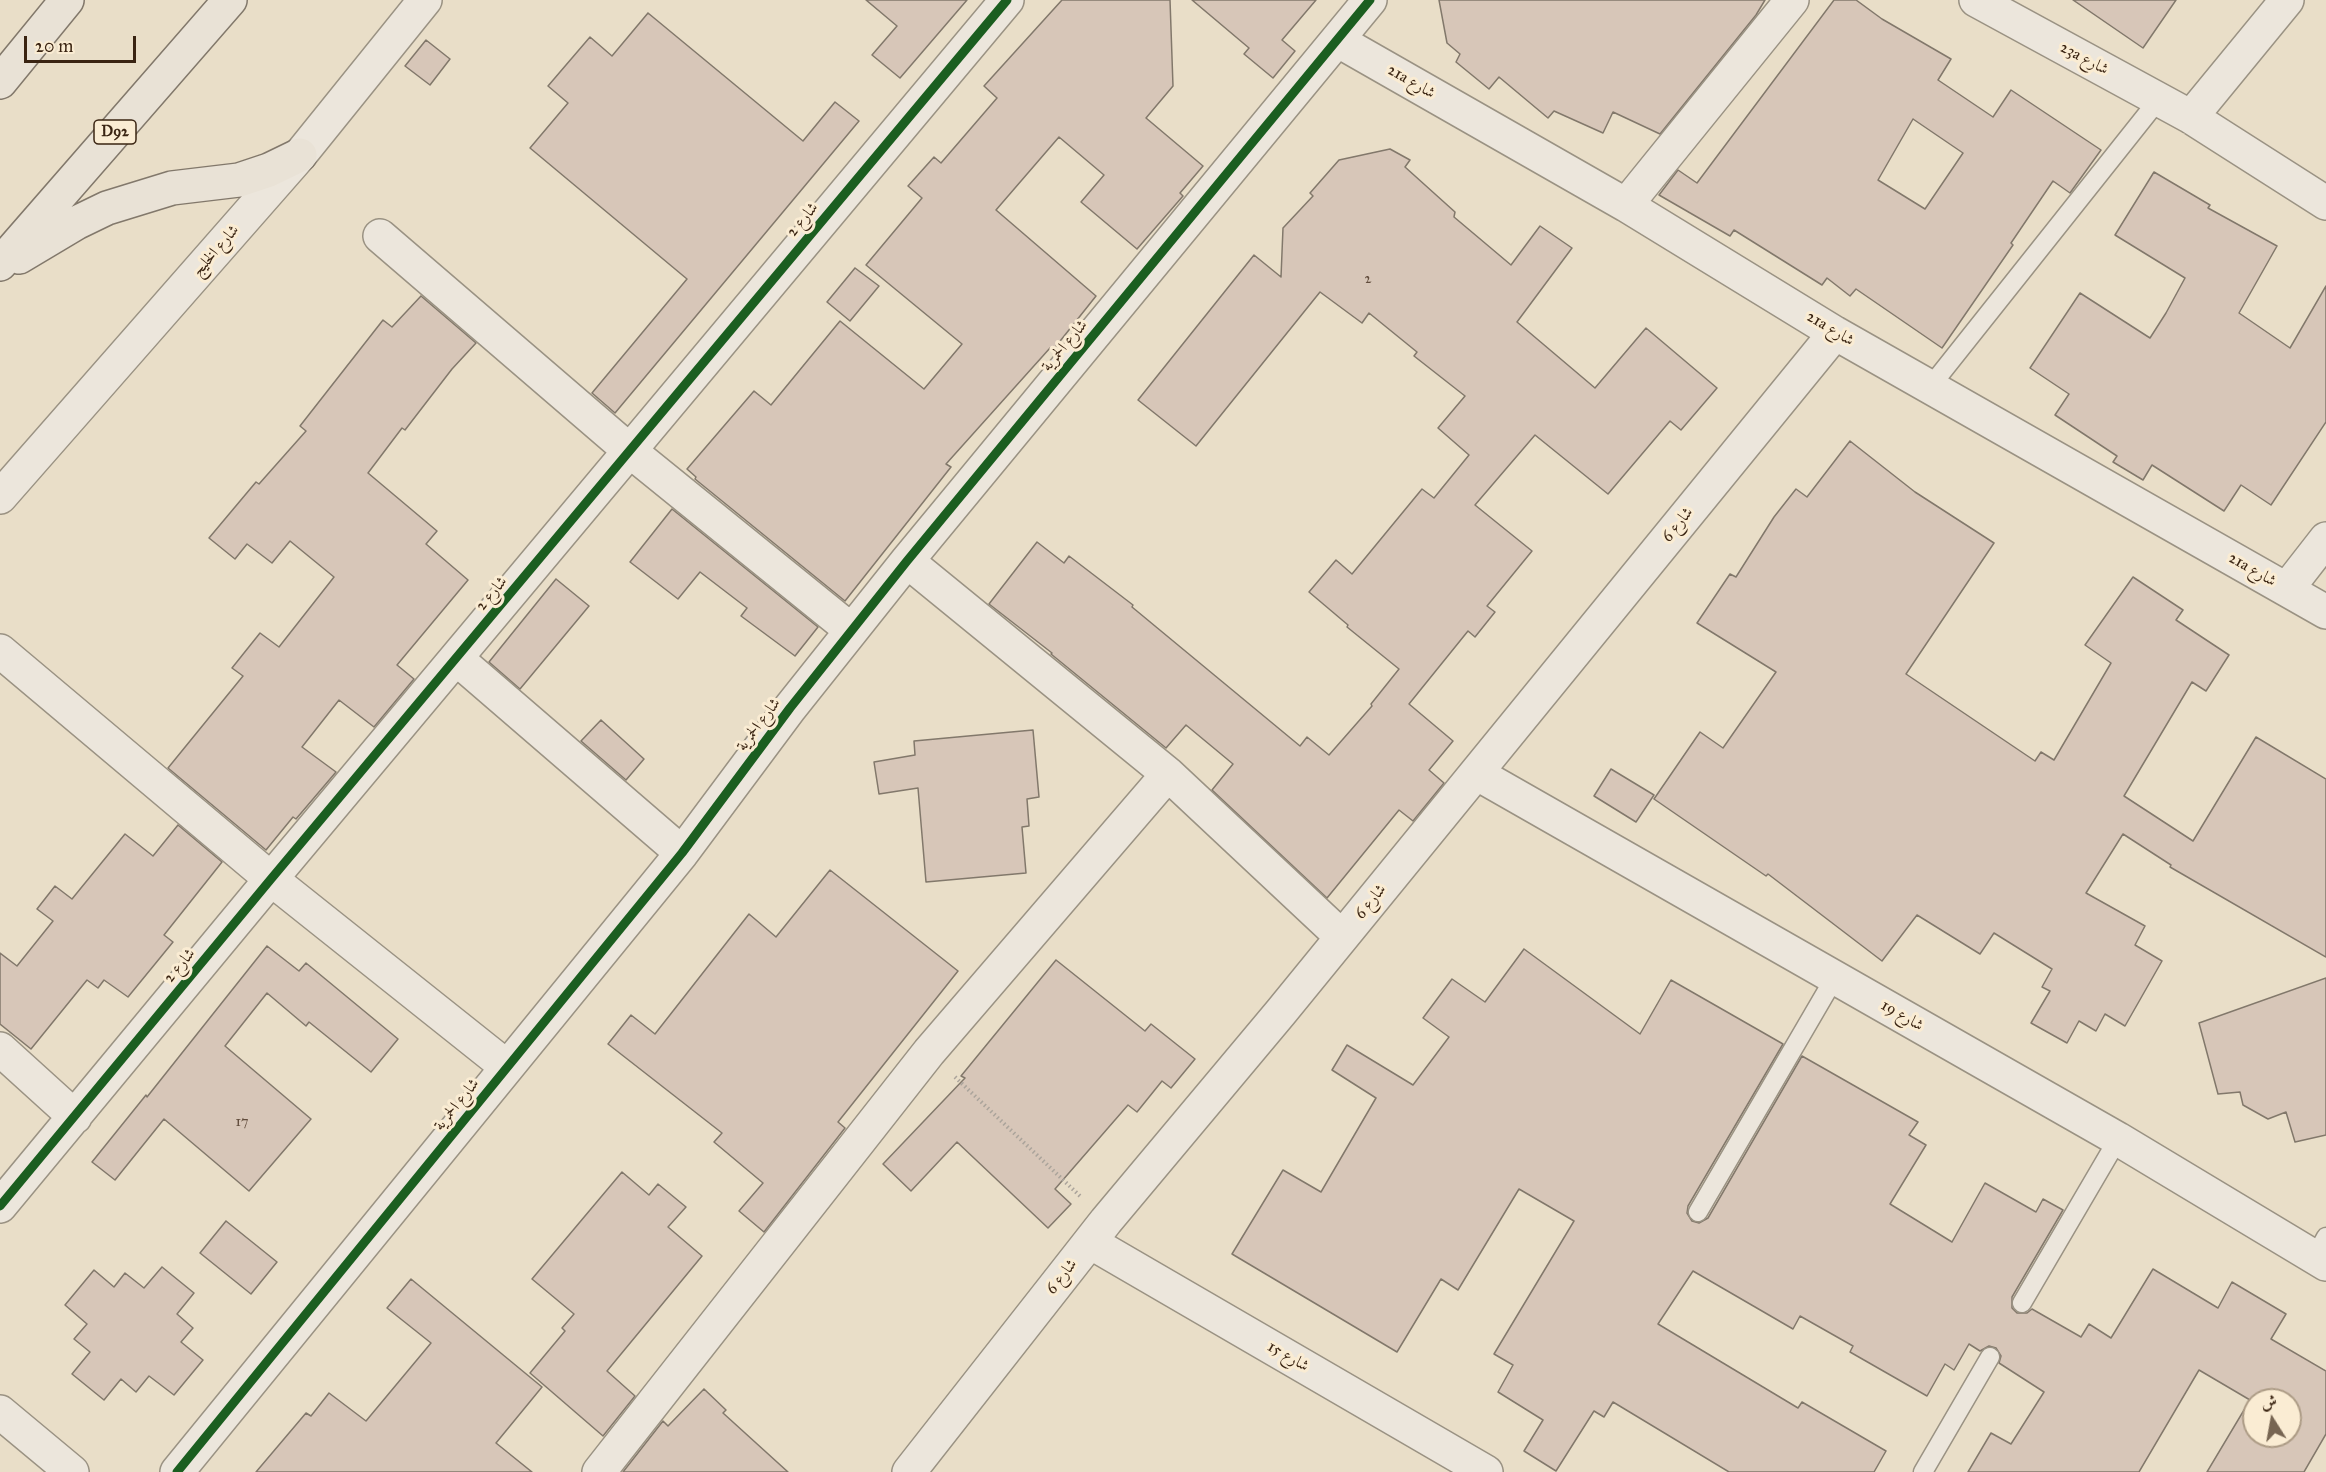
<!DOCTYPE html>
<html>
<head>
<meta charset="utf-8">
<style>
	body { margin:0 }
	#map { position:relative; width:2326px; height:1472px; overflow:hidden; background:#e9dec8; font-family:"IM FELL Great Primer",Amiri,serif }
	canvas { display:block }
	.north { position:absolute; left:2242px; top:1388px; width:60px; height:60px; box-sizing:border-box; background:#faecd3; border:2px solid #ad9c86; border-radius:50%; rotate:349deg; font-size:16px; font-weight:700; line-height:24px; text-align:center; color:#3a2412 }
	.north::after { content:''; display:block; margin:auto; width:21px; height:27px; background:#776552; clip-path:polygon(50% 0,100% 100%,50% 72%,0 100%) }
	.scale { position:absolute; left:24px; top:36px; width:112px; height:27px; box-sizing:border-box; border:3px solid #3a2412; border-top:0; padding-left:8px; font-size:18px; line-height:21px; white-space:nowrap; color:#3a2412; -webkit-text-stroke:4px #faecd3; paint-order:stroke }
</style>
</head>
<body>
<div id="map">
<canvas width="2326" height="1472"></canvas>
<div class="north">ش</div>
<div class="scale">20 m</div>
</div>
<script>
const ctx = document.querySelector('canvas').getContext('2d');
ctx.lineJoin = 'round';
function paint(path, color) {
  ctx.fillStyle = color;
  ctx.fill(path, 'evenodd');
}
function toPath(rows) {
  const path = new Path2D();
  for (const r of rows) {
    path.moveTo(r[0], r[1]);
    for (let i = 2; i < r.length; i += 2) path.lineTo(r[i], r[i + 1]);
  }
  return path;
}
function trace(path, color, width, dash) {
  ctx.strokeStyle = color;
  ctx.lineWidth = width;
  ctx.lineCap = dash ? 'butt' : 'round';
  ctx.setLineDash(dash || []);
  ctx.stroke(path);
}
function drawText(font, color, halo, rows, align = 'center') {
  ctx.font = font + ' "IM FELL Great Primer",Amiri,serif';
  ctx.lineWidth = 6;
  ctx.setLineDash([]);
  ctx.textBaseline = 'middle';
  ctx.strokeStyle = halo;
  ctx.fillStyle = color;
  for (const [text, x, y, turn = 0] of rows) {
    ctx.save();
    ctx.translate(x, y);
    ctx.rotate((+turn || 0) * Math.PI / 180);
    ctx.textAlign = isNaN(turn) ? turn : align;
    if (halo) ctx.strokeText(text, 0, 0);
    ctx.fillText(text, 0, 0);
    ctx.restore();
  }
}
const building = toPath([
	[866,0,967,0,900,78,872,55,897,26,866,0],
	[1062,0,1170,0,1173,86,1146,118,1203,166,1180,193,1183,196,1137,249,1081,202,1104,175,1059,137,996,210,1096,296,1053,350,1050,348,946,464,951,467,845,601,695,479,696,477,687,469,754,391,771,405,840,321,924,389,962,344,866,265,922,198,908,186,934,157,941,163,997,98,984,86,1062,0],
	[1192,0,1316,0,1282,40,1295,51,1273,78,1244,54,1249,48,1192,0],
	[1439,0,1765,0,1756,15,1660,134,1613,112,1603,133,1554,111,1548,118,1499,77,1489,89,1456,62,1460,54,1447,43,1439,0],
	[1834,0,1856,0,1882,19,1951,59,1938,80,1993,117,2011,90,2101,150,2070,193,2053,181,2011,243,2013,245,1942,348,1856,289,1850,296,1827,278,1822,285,1734,230,1730,236,1659,195,1678,170,1697,183,1834,0],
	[1913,119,1963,153,1925,209,1878,180,1913,119],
	[2073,0,2176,0,2143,48,2073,0],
	[648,13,803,141,835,102,859,121,615,413,592,393,687,279,530,148,568,103,548,86,590,37,612,56,648,13],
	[426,40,450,59,430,85,405,66,426,40],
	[1390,149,1410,160,1405,167,1455,212,1454,217,1511,265,1540,226,1572,248,1517,322,1595,388,1646,328,1717,388,1681,430,1670,421,1608,494,1535,435,1475,505,1532,551,1487,606,1495,612,1475,637,1468,631,1409,704,1453,741,1429,770,1444,783,1413,821,1399,810,1327,898,1212,790,1233,764,1186,725,1166,748,1051,654,1052,653,989,604,1037,542,1064,563,1069,556,1133,605,1132,607,1300,746,1307,737,1329,755,1372,706,1371,704,1399,669,1347,627,1348,625,1309,592,1336,560,1352,574,1422,489,1434,498,1469,455,1438,428,1465,396,1414,356,1417,352,1369,313,1362,323,1320,292,1196,446,1138,400,1254,255,1281,277,1283,228,1313,196,1310,193,1339,160,1390,149],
	[2154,172,2210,205,2208,208,2277,246,2239,313,2290,348,2326,286,2326,422,2271,505,2241,485,2224,511,2152,465,2143,480,2113,462,2117,456,2055,415,2069,394,2030,368,2080,293,2150,338,2166,313,2185,278,2115,235,2154,172],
	[855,268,879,286,850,321,827,302,855,268],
	[421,296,476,343,452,369,405,430,402,428,368,473,437,531,426,544,468,580,397,665,414,679,374,727,339,700,302,747,336,772,296,819,293,817,266,850,168,768,243,676,232,668,260,633,279,647,334,577,290,541,272,563,247,544,235,559,209,538,256,482,259,484,306,431,300,426,383,320,392,327,421,296],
	[1850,441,1915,492,1994,543,1906,674,2035,761,2041,752,2054,760,2111,663,2085,645,2133,577,2183,610,2176,620,2229,655,2206,691,2192,682,2124,796,2193,841,2256,737,2326,779,2326,957,2170,867,2171,865,2123,834,2086,893,2145,926,2135,945,2162,961,2125,1026,2105,1014,2096,1031,2079,1021,2067,1043,2031,1023,2050,991,2042,987,2052,969,1994,933,1980,954,1917,915,1882,961,1768,874,1766,876,1654,799,1700,732,1723,748,1776,672,1697,623,1730,574,1736,577,1774,517,1796,489,1807,497,1850,441],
	[672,509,818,627,795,656,741,616,747,608,700,572,678,599,630,562,672,509],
	[556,579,589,606,520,689,489,662,556,579],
	[601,720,644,759,626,780,581,741,601,720],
	[1033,730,1039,797,1027,799,1029,826,1022,827,1026,873,926,882,918,788,879,794,874,762,915,755,914,741,1033,730],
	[1611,769,1654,795,1636,822,1594,796,1611,769],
	[178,825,222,862,164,935,173,942,128,997,104,980,98,988,87,980,31,1049,0,1024,0,953,17,966,53,921,37,909,55,886,72,899,125,834,153,856,178,825],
	[830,870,958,971,838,1122,845,1128,764,1232,739,1211,763,1183,714,1142,722,1133,608,1044,631,1015,655,1034,749,914,776,937,830,870],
	[267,946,299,971,306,963,398,1039,371,1072,309,1022,306,1026,267,993,225,1046,311,1119,249,1191,164,1119,115,1180,92,1162,146,1095,147,1097,267,946],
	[1524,949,1640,1034,1671,980,1783,1044,1688,1206,1687,1213,1692,1221,1699,1223,1708,1218,1802,1056,1918,1122,1909,1135,1926,1145,1890,1204,1952,1242,1985,1183,2036,1212,2043,1199,2063,1210,2012,1297,2012,1308,2017,1313,2027,1313,2032,1309,2081,1337,2089,1324,2111,1338,2153,1269,2218,1308,2232,1282,2286,1314,2271,1339,2326,1371,2326,1434,2304,1472,2207,1472,2250,1400,2199,1370,2139,1472,1968,1472,1991,1433,2011,1444,2044,1392,1999,1363,2001,1356,1996,1348,1989,1346,1980,1351,1969,1344,1954,1370,1945,1364,1927,1396,1850,1352,1853,1346,1800,1316,1793,1329,1693,1271,1658,1324,1798,1408,1802,1402,1886,1451,1874,1472,1729,1472,1613,1402,1604,1417,1594,1411,1556,1471,1524,1451,1543,1420,1498,1392,1513,1365,1494,1354,1574,1221,1519,1189,1458,1290,1441,1279,1397,1352,1232,1254,1283,1170,1321,1192,1376,1098,1332,1070,1347,1045,1413,1085,1449,1037,1423,1018,1452,979,1485,1002,1524,949],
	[2254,1400,2290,1400,2290,1436,2254,1436,2254,1400],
	[1056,960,1145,1031,1151,1024,1195,1059,1171,1088,1162,1081,1137,1112,1128,1105,1055,1189,1071,1204,1048,1228,957,1142,911,1191,883,1164,965,1078,961,1076,1056,960],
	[2326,978,2326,1135,2295,1142,2286,1112,2268,1119,2243,1105,2240,1092,2218,1094,2199,1023,2326,978],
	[622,1172,649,1195,658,1184,686,1207,668,1227,702,1256,607,1371,635,1396,603,1436,530,1373,565,1331,562,1328,574,1314,532,1279,622,1172],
	[226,1221,277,1262,251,1294,200,1253,226,1221],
	[162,1267,194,1293,177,1314,193,1328,181,1342,203,1360,174,1395,149,1376,136,1392,121,1379,104,1400,72,1374,90,1352,74,1339,87,1324,65,1305,94,1270,114,1287,125,1273,144,1288,162,1267],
	[411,1279,542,1387,496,1443,532,1472,256,1472,306,1413,311,1416,329,1393,366,1421,431,1343,387,1308,411,1279],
	[704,1389,726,1410,723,1413,788,1472,623,1472,663,1421,668,1426,704,1389]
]);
const path = toPath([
	[955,1077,1080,1196]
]);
const lane = toPath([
	[1930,387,2159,99],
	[1698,1212,1835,977],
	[2315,1257,2326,1237],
	[2022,1303,2118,1139],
	[1923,1472,1990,1357]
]);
const street = toPath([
	[1976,0,2191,117,2326,203],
	[1337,40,1626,205,1835,333,2326,612],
	[2191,117,2287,0],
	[1626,205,1792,0],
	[380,236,630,451,851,630],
	[0,497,300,155,425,0],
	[907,561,1168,774,1342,937],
	[2287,589,2326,539],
	[0,651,271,879,507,1067],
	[457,659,682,853],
	[1476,773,2118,1139,2326,1264],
	[0,1049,75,1117],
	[0,1206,271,879,1007,0],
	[1090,1242,1486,1472],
	[0,1412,72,1472],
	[177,1472,682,853,790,708,907,561,1370,0],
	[599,1472,929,1052,1168,774],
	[909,1472,1106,1221,1281,1012,1835,333]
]);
const primary = toPath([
	[0,82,67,0],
	[19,257,76,223,107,208,172,188,239,180,269,170,300,155],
	[0,264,230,0]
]);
const cycleway = toPath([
	[0,1206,271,879,1007,0],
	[177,1472,682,853,790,708,907,561,1370,0]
]);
const numberNames = [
	["2",1368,280],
	["17",242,1123]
];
const shields = [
	[115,132,42]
];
const shieldNames = [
	["D92",115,132]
];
const streetNames = [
	["23a شارع",2084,59,28],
	["21a شارع",1411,82,30],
	["شارع 2",803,220,-50],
	["شارع الخليج",216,251,-49],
	["21a شارع",1830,329,31],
	["شارع الحمرية",1065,346,-50],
	["شارع 6",1678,525,-51],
	["21a شارع",2252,570,30],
	["شارع 2",492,594,-50],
	["شارع الحمرية",759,725,-53],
	["شارع 6",1371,902,-51],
	["شارع 2",180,966,-50],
	["شارع 19",1902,1016,30],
	["شارع الحمرية",457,1105,-51],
	["شارع 6",1062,1277,-52],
	["شارع 15",1288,1357,30]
];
paint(building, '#d7c6b8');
trace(building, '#82786b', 1.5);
trace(lane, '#9a9283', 21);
trace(street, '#9a9283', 36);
trace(primary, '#82786b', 36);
trace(path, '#aba49b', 4, [1.5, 3]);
trace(lane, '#ece6dc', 18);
trace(street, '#ece6dc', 33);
trace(primary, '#e9e2d6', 33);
trace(cycleway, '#1b5e20', 9);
drawText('14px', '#614c3c', null, numberNames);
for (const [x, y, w] of shields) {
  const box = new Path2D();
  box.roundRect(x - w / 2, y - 12, w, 24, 4.5);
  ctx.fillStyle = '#faecd3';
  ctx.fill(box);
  trace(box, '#3a2412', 1.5);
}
drawText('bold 15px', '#3a2412', null, shieldNames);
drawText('16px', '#3a2412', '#faecd3', streetNames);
</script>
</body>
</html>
